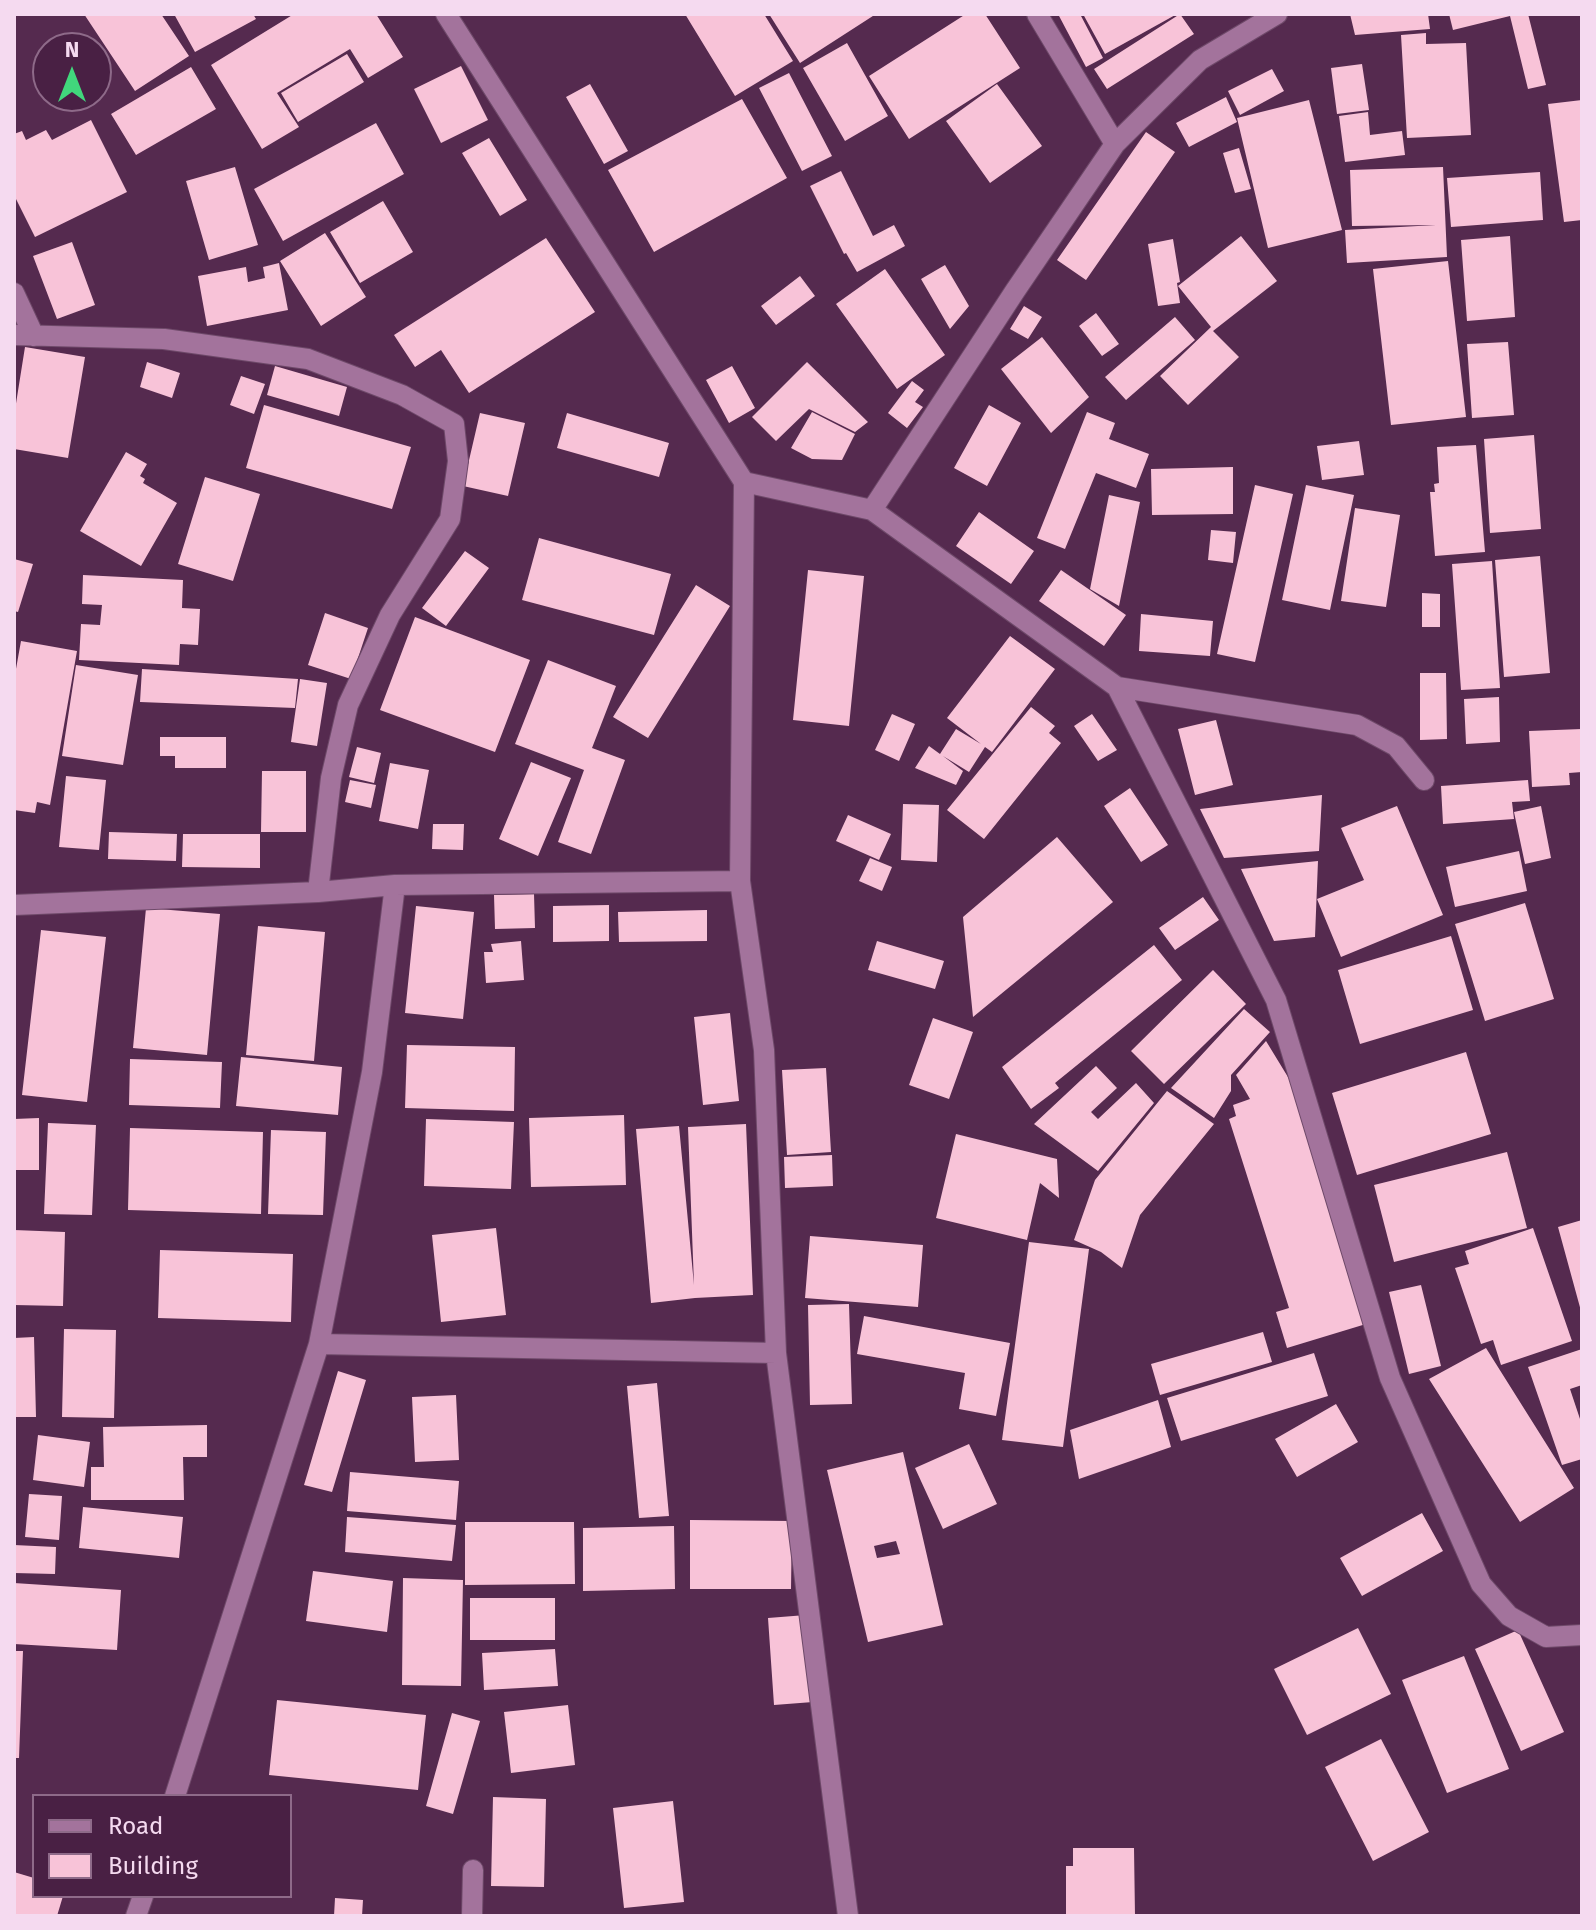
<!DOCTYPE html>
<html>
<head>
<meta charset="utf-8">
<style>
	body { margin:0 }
	#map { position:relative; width:1596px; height:1930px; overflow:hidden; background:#552a4f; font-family:"Fira Sans",sans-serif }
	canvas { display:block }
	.frame { position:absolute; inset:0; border:16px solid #f5daf0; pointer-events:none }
	.legend { position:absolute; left:32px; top:1794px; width:260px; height:104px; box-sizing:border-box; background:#492044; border:2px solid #8e6a89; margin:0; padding:10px 14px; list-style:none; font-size:24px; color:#f5daf0 }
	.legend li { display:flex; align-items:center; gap:16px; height:40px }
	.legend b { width:40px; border:2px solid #8e6a89 }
	.north { position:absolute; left:32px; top:32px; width:80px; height:80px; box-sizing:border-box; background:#492044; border:2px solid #8e6a89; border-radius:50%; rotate:0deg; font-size:22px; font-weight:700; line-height:32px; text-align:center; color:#f5daf0 }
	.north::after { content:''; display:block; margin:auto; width:28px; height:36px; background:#41d77c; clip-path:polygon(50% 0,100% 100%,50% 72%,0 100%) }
</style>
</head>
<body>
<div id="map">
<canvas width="1596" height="1930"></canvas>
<div class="frame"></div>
<ul class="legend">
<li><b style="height:10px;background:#a3739c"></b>Road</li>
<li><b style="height:22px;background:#f8c3d8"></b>Building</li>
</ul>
<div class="north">N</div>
</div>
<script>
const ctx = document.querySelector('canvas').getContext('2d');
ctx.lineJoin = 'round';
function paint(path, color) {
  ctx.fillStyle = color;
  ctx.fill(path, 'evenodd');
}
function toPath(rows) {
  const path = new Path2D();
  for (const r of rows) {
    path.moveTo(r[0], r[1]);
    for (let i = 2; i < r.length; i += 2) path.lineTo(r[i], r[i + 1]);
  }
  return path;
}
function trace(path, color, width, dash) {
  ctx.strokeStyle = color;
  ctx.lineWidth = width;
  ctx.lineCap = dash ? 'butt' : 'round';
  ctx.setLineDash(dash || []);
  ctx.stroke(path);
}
const building = toPath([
	[84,14,161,14,189,56,135,91],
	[174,14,253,14,256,19,195,52],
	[294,14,376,14,403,57,368,78,350,49,277,93,299,127,262,149,211,65],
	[685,14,764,14,793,61,735,96],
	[769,14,876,14,800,63],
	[966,14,985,14,1020,68,909,139,869,76],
	[1058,14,1080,14,1103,58,1086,67],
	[1083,14,1177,14,1105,54],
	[1180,14,1194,34,1107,89,1094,69],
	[1350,14,1428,14,1430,29,1355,35],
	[1449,14,1528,14,1546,85,1528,89,1510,16,1453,30],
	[1426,33,1426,44,1466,43,1471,135,1407,138,1401,35],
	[847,43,888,116,845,141,803,68],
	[347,54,364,82,298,122,281,93],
	[1362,64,1369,110,1337,114,1331,68],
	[461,66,488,120,441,143,414,89],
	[191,67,216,109,136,155,111,114],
	[1272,69,1284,91,1240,115,1228,91],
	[789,73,832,156,802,171,759,88],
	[590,84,628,151,604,164,566,97],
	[997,84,1042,146,990,183,946,121],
	[1226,97,1237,122,1189,147,1176,123],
	[742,99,787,178,654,252,608,170],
	[1309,100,1342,230,1268,248,1237,118],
	[1582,100,1582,220,1564,222,1548,104],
	[1368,112,1370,135,1402,131,1405,155,1345,162,1339,116],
	[91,120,127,192,35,237,14,195,14,134,22,131,26,140,46,130,52,140],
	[376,123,404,174,283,241,254,189],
	[1146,132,1175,152,1086,280,1057,260],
	[489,138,527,200,500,216,462,153],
	[1239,148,1251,189,1235,193,1223,153],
	[235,167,258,245,209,260,186,181],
	[1443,167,1447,257,1347,263,1345,230,1436,225,1352,226,1350,170],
	[841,171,873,236,894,225,905,246,857,272,846,253,844,254,810,186],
	[1540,172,1543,220,1451,227,1447,178],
	[383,201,413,252,360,283,330,232],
	[325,233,366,297,321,326,280,261],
	[1241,236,1277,281,1213,331,1239,357,1188,405,1160,376,1211,327,1178,286],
	[1510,236,1515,317,1467,321,1461,240],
	[546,238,595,312,469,393,441,350,415,367,394,335],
	[1173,239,1180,282,1177,283,1180,303,1158,306,1148,244],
	[72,242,95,305,57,319,33,256],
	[1448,261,1466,417,1391,425,1373,269],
	[279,263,288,310,207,326,198,276,246,267,248,282,265,278,263,267],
	[945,265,969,306,950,329,921,279],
	[885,269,945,355,897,389,836,304],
	[800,276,815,296,776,325,761,306],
	[1024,306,1042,317,1028,339,1010,329],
	[1096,313,1119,344,1102,356,1079,326],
	[1175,317,1195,340,1126,400,1105,377],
	[1042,337,1089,397,1051,433,1001,369],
	[1508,342,1514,415,1472,418,1467,344],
	[25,347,85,357,68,458,14,449,14,416],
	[147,362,180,373,172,398,140,387],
	[807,362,868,422,855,432,809,409,776,441,752,417],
	[275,366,347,387,339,416,267,395],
	[732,366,755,408,729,423,706,380],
	[241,376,265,384,254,414,230,405],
	[912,381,924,390,915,402,923,407,907,428,888,413],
	[264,405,411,447,392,509,246,468],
	[989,405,1021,423,987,486,954,468],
	[812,412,855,434,842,460,812,459,791,448],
	[1087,412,1115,423,1109,439,1149,454,1136,488,1096,473,1065,549,1037,538],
	[480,413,525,423,508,496,463,486],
	[567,413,669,443,659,477,557,448],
	[1534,435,1541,529,1490,533,1484,439],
	[1359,441,1364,475,1322,480,1317,446],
	[1476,445,1485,552,1435,556,1430,492,1435,492,1434,484,1439,483,1437,447],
	[126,452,147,464,140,476,145,479,143,483,177,503,141,566,80,531],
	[1233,467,1233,514,1152,515,1151,469],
	[205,477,260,494,233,581,178,564],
	[1255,485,1293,494,1255,662,1217,654],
	[1306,485,1354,495,1330,610,1282,600],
	[1109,495,1140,502,1119,606,1090,589],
	[1355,508,1400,515,1386,607,1341,601],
	[979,512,1034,551,1011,584,956,546],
	[1211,530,1236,532,1233,563,1208,560],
	[539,538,671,574,654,635,522,600],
	[465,551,489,568,446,626,422,608],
	[1540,556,1550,673,1504,677,1495,560],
	[14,559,33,564,18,612,14,611],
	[1492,561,1500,688,1461,690,1452,564],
	[808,570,864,576,849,726,793,720],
	[1061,570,1126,615,1104,646,1039,601],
	[83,575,183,580,182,608,200,609,198,645,180,644,179,665,79,660,81,624,100,625,102,605,82,604],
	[696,585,730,606,648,738,613,717],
	[1422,593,1440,594,1440,627,1422,627],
	[325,613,368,628,351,679,308,665],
	[1141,614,1213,621,1210,656,1139,651],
	[415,617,530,660,495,752,380,710],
	[1010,636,1055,669,992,752,985,747,969,772,943,756,963,771,956,785,915,768,929,746,940,754,956,729,981,744,947,718],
	[21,641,77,651,50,805,37,802,35,813,14,810,14,680],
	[548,660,616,686,592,748,625,760,591,854,558,842,584,770,515,744],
	[76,665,138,675,123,765,62,756],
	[142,669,298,679,295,708,140,702],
	[1420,673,1446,673,1447,739,1420,740],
	[300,679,327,683,317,746,291,742],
	[1499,697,1500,742,1466,744,1464,699],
	[1031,707,1055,726,1049,733,1061,743,984,839,947,810],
	[892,714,915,724,899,761,875,750],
	[1092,714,1117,750,1098,761,1074,726],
	[1216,720,1233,785,1195,795,1178,729],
	[1582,729,1582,772,1569,773,1570,785,1532,787,1529,731],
	[160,737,226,737,226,768,175,768,175,756,160,756],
	[357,747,381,753,374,783,349,777],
	[531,762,571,778,538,856,499,839],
	[390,763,429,770,418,829,379,821],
	[262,771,306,771,306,832,261,832],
	[66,776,106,780,99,850,59,847],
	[350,780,376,785,371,808,345,802],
	[1528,780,1530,801,1512,802,1514,819,1443,824,1441,786],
	[1130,788,1168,845,1141,862,1104,806],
	[1322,795,1319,851,1224,858,1200,809],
	[903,804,939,805,937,862,901,860],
	[1397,806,1443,915,1341,957,1317,899,1364,880,1341,828],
	[1541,806,1551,858,1525,864,1514,812],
	[848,815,891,834,879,860,836,841],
	[433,824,464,824,463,850,432,849],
	[109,832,177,834,176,861,108,859],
	[183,834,260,834,260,868,182,867],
	[1057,837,1113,902,973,1017,963,917],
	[1519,851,1527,891,1455,907,1446,867],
	[870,858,892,867,882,891,859,881],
	[1318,861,1315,937,1274,941,1241,869],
	[534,894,535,928,495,929,494,895],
	[1203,897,1219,920,1175,950,1159,928],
	[1525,903,1554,999,1485,1021,1455,924],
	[609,905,609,941,553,942,553,906],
	[416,906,474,912,463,1019,405,1013],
	[146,908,220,914,207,1055,133,1048],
	[707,910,707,941,619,942,618,912],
	[258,926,325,932,314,1061,246,1055],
	[41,930,106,937,87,1102,22,1095],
	[1451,936,1473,1010,1360,1044,1338,970],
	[521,941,524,980,486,983,484,952,493,952,491,944],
	[877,941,944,961,935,989,868,970],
	[1154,945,1182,980,1055,1083,1059,1088,1031,1109,1002,1067],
	[1213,970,1246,1004,1164,1084,1131,1051],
	[1244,1009,1270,1032,1231,1075,1231,1091,1214,1118,1171,1088],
	[730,1013,739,1101,703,1105,694,1017],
	[933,1018,973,1032,949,1099,909,1085],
	[1266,1041,1291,1082,1366,1324,1287,1348,1276,1312,1289,1308,1229,1119,1236,1116,1233,1105,1250,1099,1236,1075],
	[407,1045,515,1047,514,1111,405,1108],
	[1466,1052,1491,1134,1357,1175,1332,1093],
	[241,1057,342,1067,338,1115,236,1106],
	[130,1059,222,1062,220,1108,129,1105],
	[1096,1066,1117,1088,1091,1112,1098,1119,1136,1083,1154,1103,1098,1171,1034,1124],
	[826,1068,831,1152,787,1155,782,1070],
	[1167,1091,1214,1124,1140,1215,1122,1268,1101,1252,1074,1240,1095,1180],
	[624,1115,626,1185,531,1187,529,1118],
	[39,1118,39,1170,14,1170,14,1119],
	[426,1119,514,1122,511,1189,424,1186],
	[48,1123,96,1125,92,1215,44,1214],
	[746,1124,753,1295,695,1298,651,1303,636,1129,679,1126,694,1285,688,1127],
	[130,1128,263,1132,261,1214,128,1210],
	[271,1130,326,1132,323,1215,268,1214],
	[956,1134,1057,1159,1059,1198,1040,1183,1027,1240,936,1218],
	[1507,1152,1527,1228,1394,1262,1374,1185],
	[832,1155,833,1186,785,1188,784,1157],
	[1582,1220,1582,1311,1581,1311,1558,1227],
	[496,1228,506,1315,441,1322,432,1235],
	[1533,1228,1572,1341,1501,1365,1493,1340,1481,1344,1455,1268,1469,1264,1465,1251],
	[14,1230,65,1232,63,1306,14,1305],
	[810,1236,923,1245,918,1307,805,1298],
	[1029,1242,1089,1249,1063,1447,1002,1440],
	[160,1250,293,1254,291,1322,158,1318],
	[1421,1285,1441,1366,1409,1374,1389,1292],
	[849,1304,852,1404,810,1405,808,1305],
	[864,1316,1010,1343,996,1416,959,1409,965,1373,857,1354],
	[64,1329,116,1330,114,1418,62,1417],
	[1263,1332,1272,1362,1160,1395,1151,1364],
	[34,1337,36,1417,14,1417,14,1338],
	[1486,1348,1574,1488,1520,1522,1429,1379],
	[1582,1349,1582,1385,1570,1389,1582,1425,1582,1459,1562,1465,1528,1367],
	[1314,1353,1328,1396,1181,1441,1167,1398],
	[338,1371,366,1380,332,1492,304,1485],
	[657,1383,669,1516,639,1518,627,1386],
	[456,1395,459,1460,415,1462,412,1397],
	[1158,1400,1171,1447,1079,1479,1070,1430],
	[1336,1404,1358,1442,1297,1477,1275,1439],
	[207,1425,207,1457,183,1457,184,1500,91,1500,91,1467,104,1467,103,1427],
	[38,1435,90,1442,84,1487,33,1480],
	[969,1444,997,1504,943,1529,915,1468],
	[903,1452,943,1625,868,1642,827,1470],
	[896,1541,900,1554,877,1558,874,1546],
	[350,1472,459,1481,456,1520,347,1511],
	[29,1494,62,1496,59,1540,25,1537],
	[83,1507,183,1517,179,1558,79,1548],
	[1422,1513,1443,1551,1362,1596,1340,1558],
	[347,1517,456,1525,452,1561,345,1552],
	[690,1520,792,1521,791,1589,690,1589],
	[465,1522,574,1522,575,1584,465,1585],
	[674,1526,675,1589,583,1591,583,1528],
	[14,1545,56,1547,55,1574,14,1573],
	[313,1571,393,1581,387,1632,306,1621],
	[403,1578,463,1580,461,1686,402,1685],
	[14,1583,121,1590,117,1650,14,1644],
	[470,1598,555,1598,555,1640,470,1640],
	[806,1615,813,1702,774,1705,768,1618],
	[1358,1628,1391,1694,1307,1735,1274,1669],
	[1518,1630,1564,1732,1521,1751,1475,1649],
	[555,1649,558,1686,484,1690,482,1653],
	[14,1651,23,1651,19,1758,14,1758],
	[1464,1656,1509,1769,1447,1793,1402,1680],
	[277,1700,426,1715,418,1790,269,1775],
	[568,1705,575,1765,511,1773,504,1712],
	[452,1713,480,1721,453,1814,426,1806],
	[1381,1739,1429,1832,1373,1861,1325,1767],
	[493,1797,546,1799,544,1887,491,1886],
	[673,1801,684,1902,624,1908,613,1808],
	[1073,1848,1134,1848,1135,1916,1066,1916,1066,1866,1073,1866],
	[14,1872,34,1878,34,1896,63,1896,57,1916,14,1916],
	[335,1898,363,1900,362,1916,334,1916]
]);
const minor = toPath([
	[446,14,744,482,740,881,764,1050,776,1353,848,1916],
	[1037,14,1115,144],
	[14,293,34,336],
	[14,335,164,339,308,359,402,395,454,424,458,461,450,519,390,615,348,705,331,778,318,892],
	[744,482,872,510,1117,687,1276,1000,1390,1378,1481,1584,1509,1616,1546,1637,1582,1635],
	[872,510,1015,291,1115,144,1200,60,1277,14],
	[1117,687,1357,725,1396,746,1424,780],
	[14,905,318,892,395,885,740,881],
	[319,1344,776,1353],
	[175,1796,319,1344,372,1072,395,885],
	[136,1916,143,1896],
	[472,1916,473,1870]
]);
paint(building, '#f8c3d8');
trace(minor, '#6e4969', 22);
trace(minor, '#a3739c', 20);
</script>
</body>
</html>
